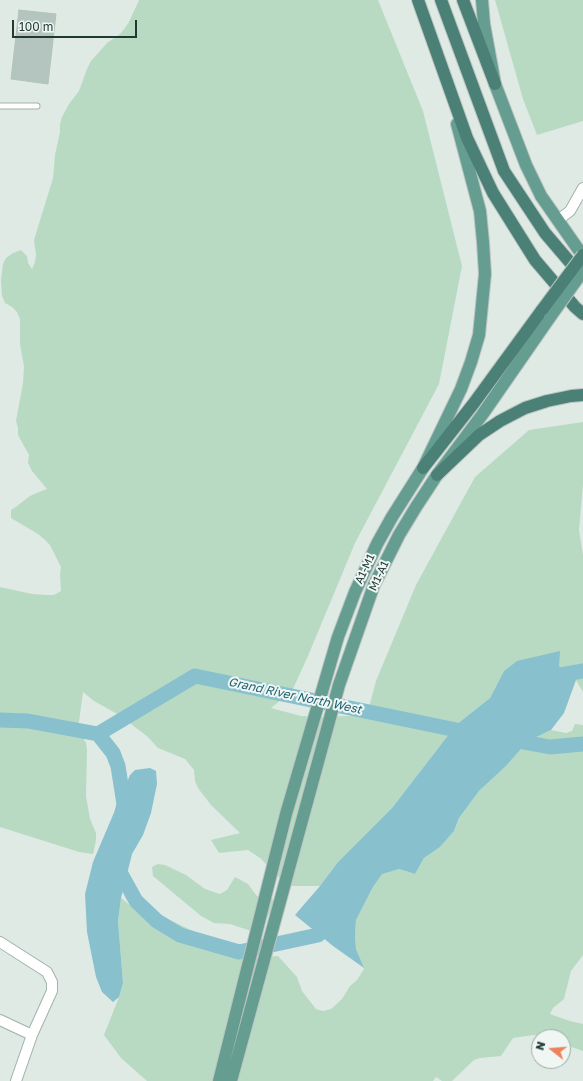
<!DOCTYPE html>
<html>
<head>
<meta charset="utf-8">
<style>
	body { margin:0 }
	#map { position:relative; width:583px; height:1081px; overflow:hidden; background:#dfeae5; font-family:"Golos Text",sans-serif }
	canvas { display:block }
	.north { position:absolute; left:531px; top:1029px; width:40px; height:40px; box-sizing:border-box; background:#eff6f3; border:1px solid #9daaa6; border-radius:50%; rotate:287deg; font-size:11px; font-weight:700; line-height:16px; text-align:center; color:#213933 }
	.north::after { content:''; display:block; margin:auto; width:14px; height:18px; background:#ec835b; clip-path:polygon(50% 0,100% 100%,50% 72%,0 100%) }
	.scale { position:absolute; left:12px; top:20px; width:125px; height:18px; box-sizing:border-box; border:2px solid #213933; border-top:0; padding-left:5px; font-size:12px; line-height:14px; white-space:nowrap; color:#213933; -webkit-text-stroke:3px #eff6f3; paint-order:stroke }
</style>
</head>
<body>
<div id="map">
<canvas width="583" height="1081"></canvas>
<div class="north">N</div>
<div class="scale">100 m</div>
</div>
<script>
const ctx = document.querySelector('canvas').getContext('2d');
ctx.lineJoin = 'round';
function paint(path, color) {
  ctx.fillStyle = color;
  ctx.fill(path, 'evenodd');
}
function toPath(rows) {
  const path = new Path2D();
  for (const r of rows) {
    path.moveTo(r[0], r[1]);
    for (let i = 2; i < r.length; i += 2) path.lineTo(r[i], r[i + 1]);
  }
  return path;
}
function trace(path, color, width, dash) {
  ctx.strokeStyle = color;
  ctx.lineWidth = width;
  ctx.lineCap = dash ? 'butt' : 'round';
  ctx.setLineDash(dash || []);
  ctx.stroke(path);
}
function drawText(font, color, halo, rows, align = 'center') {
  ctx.font = font + ' "Golos Text",sans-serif';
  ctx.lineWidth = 4;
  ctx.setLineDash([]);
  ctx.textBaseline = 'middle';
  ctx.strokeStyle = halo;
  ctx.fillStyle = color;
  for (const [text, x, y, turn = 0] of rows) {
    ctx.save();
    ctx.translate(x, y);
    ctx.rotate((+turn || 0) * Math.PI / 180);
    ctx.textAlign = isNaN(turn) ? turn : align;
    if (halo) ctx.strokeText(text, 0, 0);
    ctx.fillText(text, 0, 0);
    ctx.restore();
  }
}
const green = toPath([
	[139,0,378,0,423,111,462,266,439,384,355,543,308,656,292,691,271,708,301,716,324,717,367,715,376,681,416,585,475,477,529,430,583,422,583,485,579,530,583,555,583,692,576,680,559,666,504,671,490,698,456,725,392,808,338,862,320,886,293,886,281,879,260,858,248,850,219,853,211,840,240,833,211,805,198,788,195,781,194,770,185,759,158,748,148,737,131,724,119,715,94,701,83,692,78,729,86,743,87,750,86,796,90,819,96,833,96,840,93,854,79,852,0,827,0,587,32,594,47,595,54,595,61,591,60,575,61,567,50,545,45,540,38,534,11,518,11,510,17,506,30,496,39,492,47,489,32,471,28,463,29,455,18,435,18,428,16,421,23,383,24,366,20,344,20,319,17,312,12,307,5,303,2,296,1,280,3,264,6,258,13,253,21,250,27,256,28,263,32,269,35,262,36,255,34,240,53,178,55,155,60,132,60,124,62,117,69,104,79,91,87,69,91,61,107,43,120,34,125,28,129,22],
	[495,0,583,0,583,121,537,135,523,99],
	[575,724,583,725,583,955,571,971,564,999,553,1008,550,1014,570,1021,583,1024,583,1051,563,1044,563,1037,541,1037,534,1035,513,1038,501,1056,480,1058,474,1060,452,1081,442,1081,436,1077,433,1081,147,1081,121,1058,104,1035,119,997,123,983,118,921,121,898,136,910,172,921,201,935,227,954,249,958,278,956,297,977,302,991,316,1009,323,1011,331,1009,342,999,350,986,357,980,364,969,356,949,355,935,356,920,373,887,382,873,399,869,415,874,424,858,440,847,454,831,459,818,479,791,506,766,528,741,551,730,566,733,572,731],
	[158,864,165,865,186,875,205,889,220,894,227,890,235,877,248,884,257,896,272,898,275,905,263,923,251,931,230,924,214,923,201,916,153,876,152,867]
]);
const water = toPath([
	[560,651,559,666,576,680,564,713,551,730,528,741,506,766,479,791,459,818,454,831,440,847,424,858,415,874,399,869,382,874,373,887,356,920,355,935,356,949,364,968,333,946,295,915,320,886,338,862,392,808,456,725,490,698,504,671,517,661],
	[150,768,156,771,157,784,151,813,143,835,132,854,121,898,118,921,123,983,119,997,113,1002,102,992,96,977,87,932,85,894,93,862,130,775,135,770]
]);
const river = toPath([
	[550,679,555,676,583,671],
	[0,720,28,721,98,734,195,676,471,733],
	[98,734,113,753,118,766,124,804,122,813],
	[507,739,550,747,583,744],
	[117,863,120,872,136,901,157,921,180,935,239,952,318,935,331,919]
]);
const building = toPath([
	[19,10,56,14,48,84,11,79,19,10]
]);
const service = toPath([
	[0,106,37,106]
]);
const minor = toPath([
	[558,220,570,211,583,188],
	[0,942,47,972,52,982,52,991,32,1035,16,1081],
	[0,1020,32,1035]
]);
const primary = toPath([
	[482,0,484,24,495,84,526,165,541,196,578,249,583,254],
	[219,1081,286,814,338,637,355,592,377,544,392,517,423,468,461,389,471,362,479,335,485,274,483,242,480,211,457,124],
	[231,1081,339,685,374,585,399,535,416,507,437,475,482,415,550,317]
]);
const trunk = toPath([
	[418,0,467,138,493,193,535,260,575,307,583,314],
	[441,0,504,171,545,233,580,274],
	[463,0,495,84],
	[423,468,474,403,542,310],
	[437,475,479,435,500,421,525,408,547,401,571,396,583,395]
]);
const primaryBridge = toPath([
	[550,317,583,271]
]);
const trunkBridge = toPath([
	[542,310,583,255]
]);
const streetNames = [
	["A1-M1",365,569,-65],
	["M1-A1",379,576,-65]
];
const waterNames = [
	["Grand River North West",295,696,12]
];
paint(green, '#b8dac3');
paint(water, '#88c0cd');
trace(river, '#88c0cd', 15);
paint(building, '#b4c4be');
trace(building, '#b2c3bc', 1);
trace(service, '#a2b1ac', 7);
trace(minor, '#a2b1ac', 12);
trace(primary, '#bcc4c2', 14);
trace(trunk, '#bcc4c2', 14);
trace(service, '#fff', 5);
trace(minor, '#fff', 10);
trace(primary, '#659d91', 12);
trace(trunk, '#4a8076', 12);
trace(primaryBridge, '#bcc4c2', 14, []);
trace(trunkBridge, '#bcc4c2', 14, []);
trace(primaryBridge, '#659d91', 12);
trace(trunkBridge, '#4a8076', 12);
drawText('11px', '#213933', '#eff6f3', streetNames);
drawText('italic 12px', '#1e6172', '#eff6f3', waterNames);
</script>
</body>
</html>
